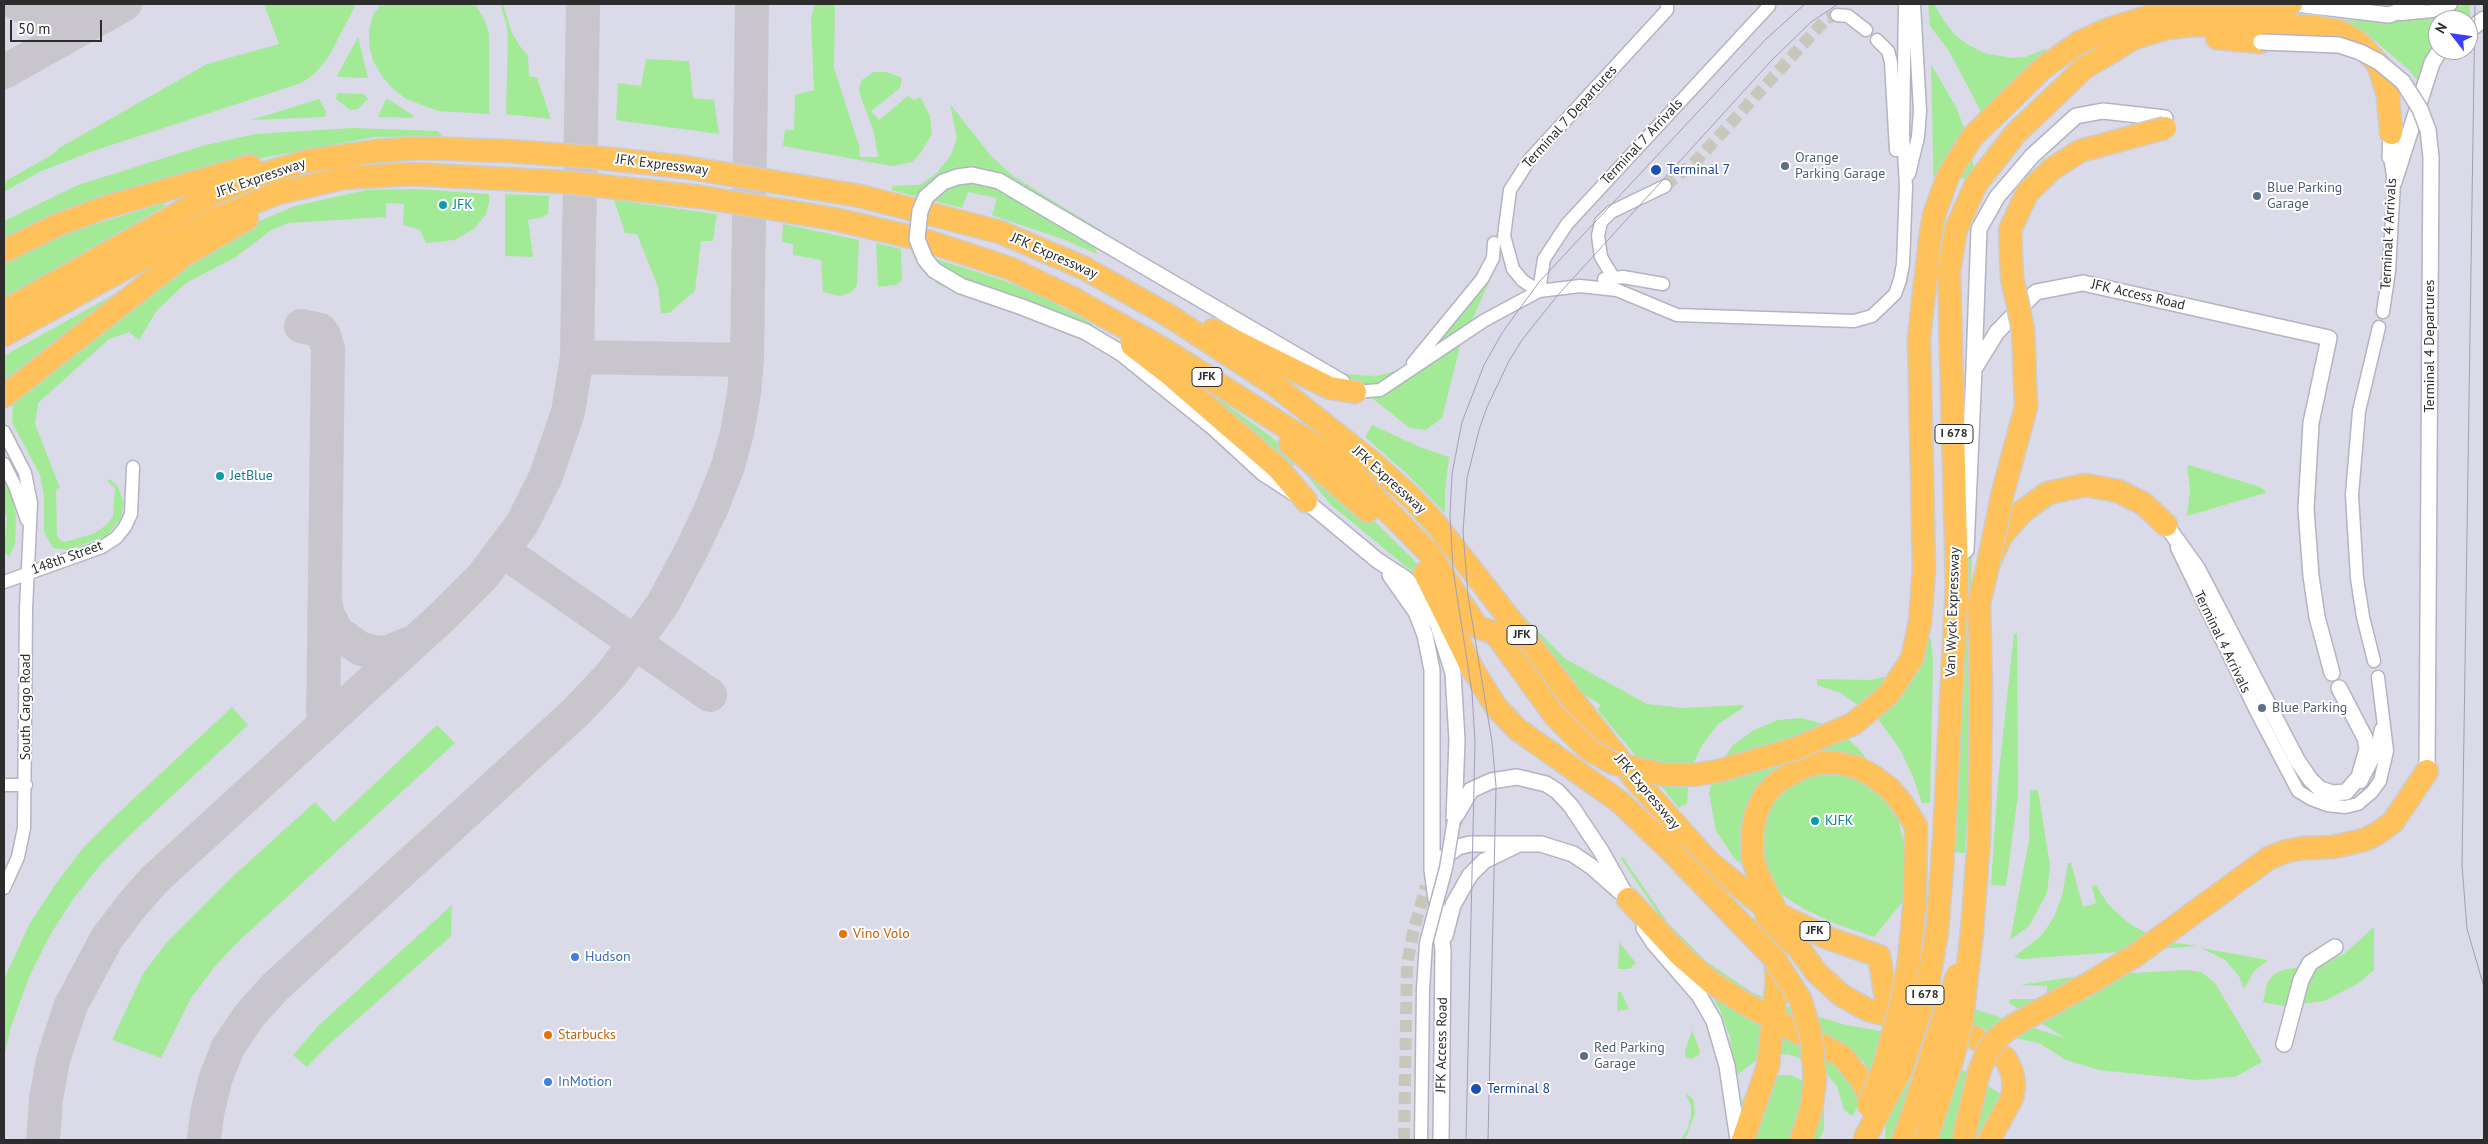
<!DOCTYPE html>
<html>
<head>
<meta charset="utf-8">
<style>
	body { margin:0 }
	#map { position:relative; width:2488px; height:1144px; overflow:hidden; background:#f0ecdf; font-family:"PT Sans",sans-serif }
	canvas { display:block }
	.frame { position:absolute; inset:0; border:5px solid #2d2d2d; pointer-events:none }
	.north { position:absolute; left:2428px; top:10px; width:50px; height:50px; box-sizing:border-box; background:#fff; border:1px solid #ababab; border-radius:50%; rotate:300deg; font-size:14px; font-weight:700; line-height:20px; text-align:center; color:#2d2d2d }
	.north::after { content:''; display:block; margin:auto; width:18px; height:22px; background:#3e3cff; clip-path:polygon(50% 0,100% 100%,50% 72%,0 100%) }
	.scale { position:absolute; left:10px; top:20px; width:92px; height:22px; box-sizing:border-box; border:2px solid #2d2d2d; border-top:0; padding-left:6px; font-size:15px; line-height:18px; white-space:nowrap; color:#2d2d2d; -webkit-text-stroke:4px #fff; paint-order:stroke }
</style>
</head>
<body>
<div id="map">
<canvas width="2488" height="1144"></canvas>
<div class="frame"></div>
<div class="north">N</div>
<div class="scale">50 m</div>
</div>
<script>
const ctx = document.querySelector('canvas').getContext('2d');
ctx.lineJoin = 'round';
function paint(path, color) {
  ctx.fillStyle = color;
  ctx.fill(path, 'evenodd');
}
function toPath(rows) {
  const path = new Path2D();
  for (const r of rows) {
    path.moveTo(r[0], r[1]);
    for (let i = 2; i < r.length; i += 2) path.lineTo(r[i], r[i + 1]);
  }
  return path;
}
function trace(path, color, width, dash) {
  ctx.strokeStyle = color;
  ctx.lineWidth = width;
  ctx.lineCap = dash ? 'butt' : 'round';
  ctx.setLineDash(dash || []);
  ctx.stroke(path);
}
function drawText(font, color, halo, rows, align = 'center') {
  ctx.font = font + ' "PT Sans",sans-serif';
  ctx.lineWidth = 4;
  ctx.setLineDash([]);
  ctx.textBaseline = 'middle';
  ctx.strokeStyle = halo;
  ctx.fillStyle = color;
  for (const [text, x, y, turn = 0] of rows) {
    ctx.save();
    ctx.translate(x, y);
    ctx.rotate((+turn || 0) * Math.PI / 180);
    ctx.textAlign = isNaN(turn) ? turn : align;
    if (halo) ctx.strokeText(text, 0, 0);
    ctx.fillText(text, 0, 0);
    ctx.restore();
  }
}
const airport = toPath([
	[4,4,2484,4,2484,1140,4,1140],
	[2438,20,2468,20,2468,50,2438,50]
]);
const green = toPath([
	[264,4,356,4,328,58,313,75,301,83,90,152,39,172,4,192,4,182,53,154,59,148,207,64,279,44],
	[381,4,475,4,485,21,489,34,489,114,438,111,406,99,392,88,382,76,373,61,369,45,369,30,373,15],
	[500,4,503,4,512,33,519,45,528,56,529,76,537,78,551,119,506,114,508,36,506,23],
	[815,4,835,4,834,68,859,146,860,157,878,157,874,132,860,95,859,87,862,80,874,72,887,72,902,78,900,88,871,111,879,120,908,96,914,100,920,97,930,116,932,134,920,154,912,162,892,166,783,146,785,130,794,130,795,95,814,90,811,19],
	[1928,4,1934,4,1944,21,1955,35,1967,44,1984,53,2012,58,2025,57,2045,49,2048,52,1985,119,1949,51,1930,26],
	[2466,4,2470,4,2470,23,2468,23,2468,20,2438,20,2438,43,2432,48,2424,62,2418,81,2408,69,2362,30,2337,20,2391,21,2432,15],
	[358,37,368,78,338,77,337,76],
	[646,59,689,61,693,98,714,100,719,134,616,120,618,83,641,86],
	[1931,64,1957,109,1969,142,1974,168,1967,179,1959,178,1934,199],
	[337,93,364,94,368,99,358,109,350,110,336,99],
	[319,99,326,111,326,115,324,117,251,120],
	[386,99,388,99,414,116,413,118,378,117],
	[950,104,991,156,1013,176,1102,231,1121,246,1094,245,1097,254,1065,240,992,215,997,198,968,192,962,208,891,190,893,186,920,185,936,174,951,155,957,138],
	[353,128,438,131,442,136,375,137,229,164,4,243,4,221,78,185,202,146,255,134],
	[417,189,489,194,489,203,486,214,474,229,454,240,426,243,420,230,403,225,404,204,386,203,386,217,288,223,270,231,236,257,186,283,157,310,139,340,129,332,109,339,38,403,35,424,60,488,56,489,57,536,60,540,64,542,93,534,105,526,113,517,115,488,107,481,110,479,118,487,124,503,120,520,106,536,68,550,53,548,44,532,44,496,40,475,12,422,13,404,20,392,189,259,245,227,295,206,366,190],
	[505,194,549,196,548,214,543,217,528,220,533,257,505,256],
	[614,200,717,214,713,241,701,241,695,291,669,313,661,313,658,287,637,234,625,233],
	[164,203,165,206,4,298,4,263,39,245,76,230],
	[783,224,859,240,857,285,852,292,840,296,823,292,821,260,793,255,793,244,782,242],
	[876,243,901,249,902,280,896,285,878,287],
	[911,251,1005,281,1039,295,1093,324,1091,327,1026,300,1022,313,939,285,920,268],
	[1493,267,1490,280,1460,346,1442,418,1426,430,1410,428,1336,370,1347,374,1370,376,1381,375,1405,368,1435,348],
	[136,282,4,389,4,356],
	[1968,287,1975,287,1969,781,1965,853,1952,852],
	[1207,390,1300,458,1362,509,1412,558,1454,606,1330,504,1296,462,1291,468],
	[1372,425,1420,447,1449,457,1445,489,1445,513,1407,474,1365,437],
	[2189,465,2257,486,2265,490,2265,493,2187,516,2190,489,2187,467],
	[4,475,13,497,16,517,15,544,9,557,4,552,7,518,4,511],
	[1506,598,1564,658,1647,704,1682,708,1744,705,1743,708,1718,724,1702,745,1689,773,1687,803,1679,808,1597,709,1601,705,1584,694,1505,600],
	[2017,633,2018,794,2006,886,1991,885,1998,781,2014,634],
	[1928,637,1931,639,1933,663,1930,803,1922,803,1913,777,1900,749,1878,719,1841,693,1817,685,1817,679,1870,680,1895,674],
	[232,707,248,725,131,834,100,865,74,898,50,935,29,977,11,1027,4,1057,4,979,30,923,55,885,82,849,114,817],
	[1801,718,1827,725,1845,736,1860,750,1876,771,1892,802,1899,823,1904,843,1907,896,1874,937,1836,924,1804,909,1768,886,1735,859,1716,831,1709,793,1717,768,1733,745,1754,730,1778,720],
	[437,725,455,743,240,940,215,966,191,998,161,1058,112,1040,143,974,167,942,231,878,315,802,334,822],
	[2038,790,2050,866,2047,893,2029,926,2010,940,2029,840,2030,791],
	[1622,856,1668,923,1706,961,1753,993,1797,1010,1842,1024,1880,1031,1924,1045,2005,1097,1980,1140,1938,1140,1941,1131,1925,1125,1895,1140,1885,1140,1886,1113,1863,1061,1838,1041,1751,997,1705,965,1666,925,1621,859],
	[2068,863,2071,863,2083,907,2096,903,2092,886,2096,885,2107,903,2127,922,2158,940,2197,946,2022,959,2014,957,2042,935,2054,917,2062,896],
	[452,905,451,936,326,1047,307,1067,293,1055,319,1025],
	[2374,927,2374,970,2359,983,2324,1001,2284,1006,2263,1002,2267,983,2274,974,2283,970,2328,962,2345,953],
	[1619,942,1636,963,1629,969,1618,969],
	[2201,948,2268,960,2254,971,2244,989,2239,976,2225,960],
	[2186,970,2201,972,2215,983,2262,1062,2235,1077,2197,1080,2099,1070,2066,1060,2039,1043,1996,1034,1953,1015,1910,1011,1910,1005,1968,1007,2065,1038,2009,1003,2010,999,2046,999,2047,986,2020,985,2079,976],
	[1618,992,1621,992,1629,1009,1617,1011],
	[1711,995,1807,1046,1808,1061,1788,1054,1774,1056,1757,1060,1737,1075,1735,1074,1730,1037,1720,1010],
	[1692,1030,1700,1051,1698,1056,1691,1059,1686,1057,1685,1051],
	[1823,1053,1831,1057,1862,1095,1853,1116,1844,1110,1837,1086,1825,1072],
	[1780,1075,1790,1075,1808,1083,1793,1140,1738,1140,1737,1123,1742,1100,1747,1091,1754,1084,1771,1076],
	[1685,1092,1693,1099,1695,1113,1685,1140,1681,1140,1688,1128,1691,1115,1691,1106],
	[1822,1103,1824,1111,1824,1129,1819,1140,1810,1140]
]);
const taxiway = toPath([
	[18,4,41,16,61,21,94,19],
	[4,72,125,4],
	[301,326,320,330,324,335,328,349,323,725],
	[577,357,747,360],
	[503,551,710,695],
	[325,602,328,615,337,632,361,649,379,653,388,652,413,642],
	[43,1140,46,1099,53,1060,71,1005,107,938,132,905,155,879,442,617,482,577,522,524,546,476,568,412,577,357,583,4],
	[204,1140,207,1114,215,1080,228,1047,249,1016,275,987,576,712,611,675,662,605,691,551,711,509,728,466,737,433,744,393,747,360,752,4]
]);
const minorTunnel = toPath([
	[1665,186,1697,160,1827,18,1837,15],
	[1404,1140,1407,964,1413,933,1426,886]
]);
const minor = toPath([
	[2401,14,2432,11,2451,4],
	[1837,15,1848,16,1866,30],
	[1877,40,1888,51,1891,62,1896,150],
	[1909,174,1918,137,1920,111,1914,4],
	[1613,277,1601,257,1598,236,1601,222,1611,212,1665,186],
	[1604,279,1623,277,1663,284],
	[1539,291,1544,259,1567,224,1769,6],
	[1539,291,1523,281,1513,269,1509,254,1504,236,1510,190,1530,159,1667,10,1667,4],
	[2383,312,2389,271,2394,182,2390,157],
	[1413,363,1482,279,1493,258,1494,243],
	[1355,392,1380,390,1485,320,1539,291,1580,286,1617,290,1677,315,1854,321,1872,316,1895,294,1900,280,1903,264,1906,186,1903,135,1905,4],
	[4,432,25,473,31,503,26,609,24,828,18,857,4,888],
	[4,464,15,486,27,520],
	[2177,548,2256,711,2298,791,2311,799,2327,805,2345,807,2358,804,2372,792,2380,781,2387,751,2378,677],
	[4,582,102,547,116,538,125,527,131,514,133,467],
	[2374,661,2363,617,2357,578,2352,495,2359,411,2379,327],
	[2361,782,2376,753,2381,729],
	[4,785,26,785],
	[1421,1140,1423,989]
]);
const tertiary = toPath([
	[2296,4,2389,15,2418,4],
	[2468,31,2484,19],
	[2390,157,2391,133],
	[2394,182,2432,63,2440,50],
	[1053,213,1342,382],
	[1022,307,1086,332,1121,353,1214,428,1263,473,1306,501,1377,560,1406,579,1426,604,1438,625,1453,673,1457,740,1454,820],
	[1974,367,1979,229,1997,197,2032,156,2076,116,2103,111,2165,118],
	[2166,525,2197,568,2297,760,2310,779,2320,789,2333,793,2346,792,2359,777,2367,749,2365,738,2339,688],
	[1966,550,1974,369,1997,332,2036,292,2083,283,2329,338,2311,423,2306,509,2311,576,2317,617,2332,673],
	[1390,575,1416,612,1425,635,1432,670,1432,870,1443,950,1441,1140],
	[2427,771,2431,157],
	[1457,814,1471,790,1491,781,1517,777,1546,784,1557,791,1571,806,1601,851,1632,906],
	[1439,861,1458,847,1470,844,1541,844,1573,854,1592,867,1619,891],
	[1644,928,1653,942,1699,995,1714,1021,1727,1066,1738,1140],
	[1445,936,1453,905,1470,875,1484,861,1517,845],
	[2284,1044,2301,980,2310,963,2335,947]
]);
const motorway = toPath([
	[2217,38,2261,42],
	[4,251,57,225,106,207,250,166],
	[4,311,216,192,263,174,307,161,377,151,419,148,508,151,591,157,684,167,860,196,1000,232,1084,268,1168,315,1275,385,1373,463,1413,499,1435,523,1634,778,1709,862,1767,909,1828,938,1879,956,1889,1016],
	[1213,330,1330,388,1355,392],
	[4,335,216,218,278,193,343,178,411,174,565,182,701,197,834,219,924,240,1009,268,1072,298,1165,350,1339,461,1429,553,1477,627,1495,633],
	[1132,345,1167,372,1278,468,1306,501],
	[4,396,183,256,247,219],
	[1290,444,1368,511],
	[1425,573,1472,668,1496,707,1517,729,1620,802,1673,853],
	[1853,724,1888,695,1912,659,1920,622,1924,570,1919,338,1930,239,1934,215,1948,176,1972,137,2044,67,2080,42,2109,29,2154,15,2186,10,2260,8,2291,4],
	[1944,839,1957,584,1949,271,1956,229,1976,184,2015,134,2084,68,2134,38,2167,28,2191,25,2312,26,2342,32,2358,42,2378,64,2388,95,2391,133],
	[2303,848,2333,847,2364,840,2378,833,2393,822,2427,771],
	[1628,899,1681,956,1711,982,1742,1002,1842,1056,1863,1082,1874,1112],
	[1778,915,1758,875,1753,859,1752,837,1755,816,1764,796,1777,782,1803,767,1820,763,1838,763,1856,767,1873,776,1890,789,1901,802,1916,826,1915,898],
	[1767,918,1797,946,1816,972,1841,995,1868,1010,1974,1037,2006,1059,2012,1072,2014,1085,2012,1098,1989,1140],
	[1972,931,1979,838,1981,694,1979,603,1988,565,2001,536,2023,511,2048,493,2085,485,2118,491,2144,504,2166,525],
	[1743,1140,1768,1066,1777,980,1775,953],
	[1903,1140,1911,1119]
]);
const tram = toPath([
	[2475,4,2462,865,2467,929,2484,987],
	[1466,1140,1475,742,1472,692,1453,570,1450,515,1452,474,1462,422,1484,365,1502,333,1539,282,1766,39,1805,4],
	[1488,1140,1496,786,1492,742,1468,596,1463,531,1467,478,1479,430,1487,407,1509,361,1522,340,1557,296,1772,60,1811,22,1838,4]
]);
const minorBridge = toPath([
	[1423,989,1426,943,1446,868,1454,820]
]);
const tertiaryBridge = toPath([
	[2261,42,2339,45,2360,52,2379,62,2403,82,2420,109,2428,130,2431,157],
	[1022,307,961,286,934,270,925,259,917,239,920,211,926,197,943,182,957,177,972,175,999,181,1053,213]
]);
const motorwayBridge = toPath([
	[1988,565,2003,492,2026,407,2023,329,2012,278,2010,230,2027,193,2052,169,2080,151,2165,128],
	[1495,633,1555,716,1588,749,1613,763,1665,775,1693,775,1718,771,1797,748,1853,724],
	[1673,853,1775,959,1800,999,1811,1035,1815,1081,1811,1110,1801,1140],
	[1868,1105,1883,1069,1901,1005,1909,961,1915,898],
	[1911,1119,1957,975],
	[1964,1136,1979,1072,1988,1050,1998,1037,2014,1025,2093,981,2136,955,2269,858,2287,851,2303,848],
	[1864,1140,1901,1070,1927,990,1937,932,1944,839],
	[1926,1140,1953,1057,1962,1018,1972,931]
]);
const markers = [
	[1785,166,5,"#5c6f8a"],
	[1656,170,6,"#1a4fb4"],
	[2257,196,5,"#5c6f8a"],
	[443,205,5,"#0f9aa8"],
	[220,476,5,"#0f9aa8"],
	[2262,708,5,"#5c6f8a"],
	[1815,821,5,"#0f9aa8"],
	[843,934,5,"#e8710a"],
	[575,957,5,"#3f7fe0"],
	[548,1035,5,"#e8710a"],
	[1584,1056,5,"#5c6f8a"],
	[548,1082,5,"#3f7fe0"],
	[1476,1089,6,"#1a4fb4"]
];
const shields = [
	[1207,377,30],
	[1954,434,38],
	[1522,635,30],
	[1815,931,30],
	[1925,995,38]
];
const shieldNames = [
	["JFK",1207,377],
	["I 678",1954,434],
	["JFK",1522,635],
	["JFK",1815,931],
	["I 678",1925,995]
];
const streetNames = [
	["Terminal 7 Departures",1570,117,-48],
	["Terminal 7 Arrivals",1642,142,-47],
	["JFK Expressway",662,165,7],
	["JFK Expressway",261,178,-19],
	["Terminal 4 Arrivals",2389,234,-87],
	["JFK Expressway",1054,256,24],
	["JFK Access Road",2138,295,13],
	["Terminal 4 Departures",2430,346,-90],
	["JFK Expressway",1389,480,42],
	["148th Street",67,558,-20],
	["Van Wyck Expressway",1953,612,-88],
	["Terminal 4 Arrivals",2222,642,64],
	["South Cargo Road",26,707,-90],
	["JFK Expressway",1647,792,50],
	["JFK Access Road",1442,1045,-89]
];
const serviceNames = [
	["Orange",1795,158],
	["Parking Garage",1795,174],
	["Blue Parking",2267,188],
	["Garage",2267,204],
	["Blue Parking",2272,708],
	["Red Parking",1594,1048],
	["Garage",1594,1064]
];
const transitNames = [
	["Terminal 7",1667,170],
	["Terminal 8",1487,1089]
];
const cultureNames = [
	["JFK",453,205],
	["JetBlue",230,476],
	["KJFK",1825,821]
];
const foodNames = [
	["Vino Volo",853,934],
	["Starbucks",558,1035]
];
const shopNames = [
	["Hudson",585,957],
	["InMotion",558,1082]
];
paint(airport, '#dadae8');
paint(green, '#a3ea97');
trace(taxiway, '#c8c6cc', 34);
trace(minorTunnel, '#c9c6bb', 12, [12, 6]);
trace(minor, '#b3b3c2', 15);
trace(tertiary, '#b3b3c2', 18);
trace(motorway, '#cdcdcd', 25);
trace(minor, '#fff', 12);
trace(tertiary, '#fff', 15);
trace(motorway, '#ffc15a', 22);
trace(tram, '#a1a0b9', 1);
trace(minorBridge, '#b3b3c2', 15, []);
trace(tertiaryBridge, '#b3b3c2', 18, []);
trace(motorwayBridge, '#cdcdcd', 25, []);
trace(minorBridge, '#fff', 12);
trace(tertiaryBridge, '#fff', 15);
trace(motorwayBridge, '#ffc15a', 22);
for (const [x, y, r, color] of markers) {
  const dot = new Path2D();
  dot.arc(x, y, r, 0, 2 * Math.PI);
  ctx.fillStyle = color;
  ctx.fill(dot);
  trace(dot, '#fff', 2);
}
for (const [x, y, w] of shields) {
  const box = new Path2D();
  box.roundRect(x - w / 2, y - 9.5, w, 19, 4);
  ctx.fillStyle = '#fff';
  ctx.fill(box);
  trace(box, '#2d2d2d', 1);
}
drawText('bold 12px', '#2d2d2d', null, shieldNames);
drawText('14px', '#2d2d2d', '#fff', streetNames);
drawText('14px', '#4e5e75', '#fff', serviceNames, 'left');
drawText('14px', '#164399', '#fff', transitNames, 'left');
drawText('14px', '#0d838f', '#fff', cultureNames, 'left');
drawText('14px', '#c56008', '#fff', foodNames, 'left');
drawText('14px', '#366cbe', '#fff', shopNames, 'left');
</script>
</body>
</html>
